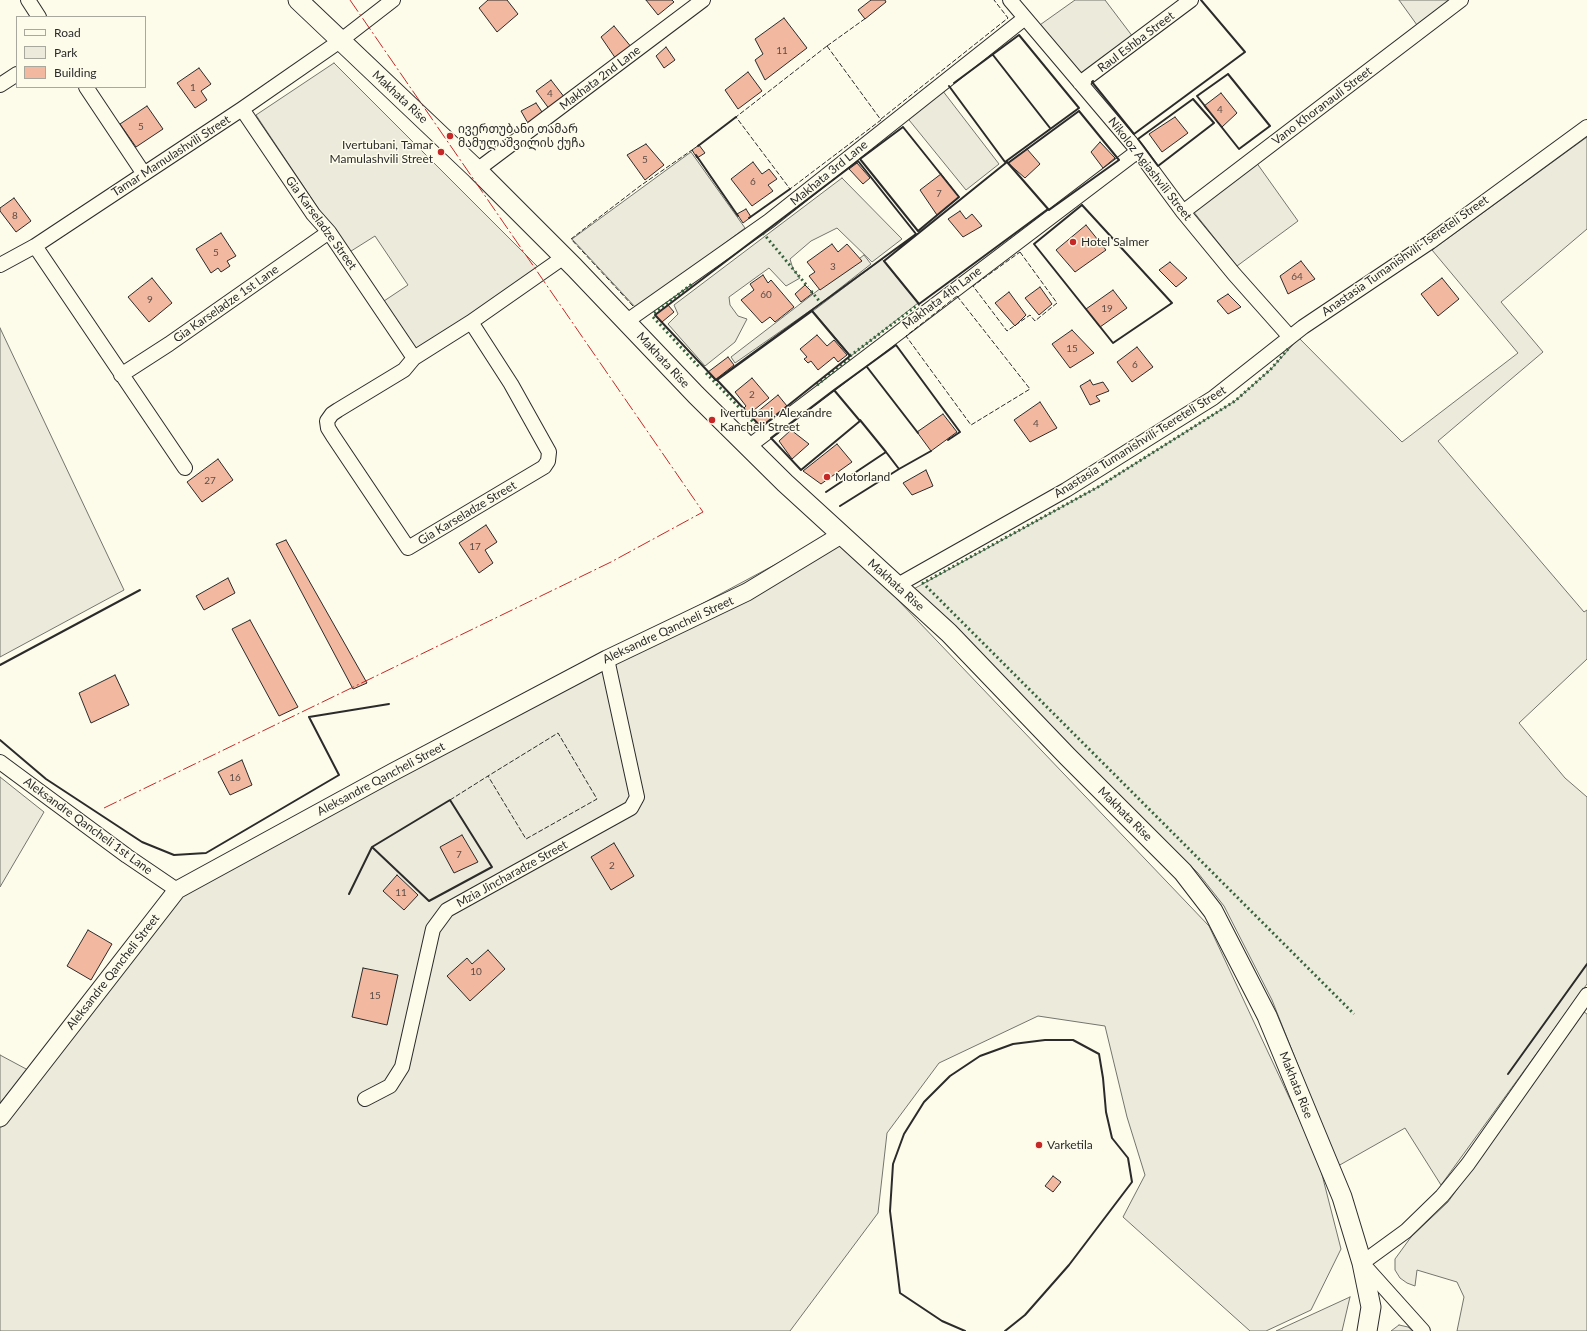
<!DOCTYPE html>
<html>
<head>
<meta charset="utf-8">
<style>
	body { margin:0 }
	#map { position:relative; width:1587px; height:1331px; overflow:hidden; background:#fdfbea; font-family:Lato,sans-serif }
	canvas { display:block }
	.legend { position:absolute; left:16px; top:16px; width:130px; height:72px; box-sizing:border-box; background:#fdfbea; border:1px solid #a9a89e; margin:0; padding:5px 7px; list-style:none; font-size:12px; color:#2b2b2b }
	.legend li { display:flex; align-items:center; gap:8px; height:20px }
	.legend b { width:20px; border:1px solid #a9a89e }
</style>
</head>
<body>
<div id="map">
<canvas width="1587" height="1331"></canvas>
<ul class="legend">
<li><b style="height:5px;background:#fdfbea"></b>Road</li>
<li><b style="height:11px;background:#ecebdb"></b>Park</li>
<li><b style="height:11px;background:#f2b8a0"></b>Building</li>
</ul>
</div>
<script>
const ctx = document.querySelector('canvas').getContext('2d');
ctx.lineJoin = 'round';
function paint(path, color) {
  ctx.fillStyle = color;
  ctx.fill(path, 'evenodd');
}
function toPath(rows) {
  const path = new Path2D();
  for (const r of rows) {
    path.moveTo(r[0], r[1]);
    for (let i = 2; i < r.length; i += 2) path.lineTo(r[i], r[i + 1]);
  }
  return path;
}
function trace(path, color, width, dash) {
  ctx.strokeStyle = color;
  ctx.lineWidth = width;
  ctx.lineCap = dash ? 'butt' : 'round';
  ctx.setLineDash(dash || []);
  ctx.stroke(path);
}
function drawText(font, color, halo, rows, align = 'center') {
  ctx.font = font + ' Lato,"Noto Sans Georgian",sans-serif';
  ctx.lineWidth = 3;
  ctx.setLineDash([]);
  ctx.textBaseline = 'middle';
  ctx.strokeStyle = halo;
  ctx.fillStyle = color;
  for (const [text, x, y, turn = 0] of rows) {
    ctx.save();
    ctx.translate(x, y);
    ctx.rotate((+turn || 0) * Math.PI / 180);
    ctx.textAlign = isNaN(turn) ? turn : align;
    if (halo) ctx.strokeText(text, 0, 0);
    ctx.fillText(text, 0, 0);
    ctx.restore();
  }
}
const green = toPath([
	[1075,0,1105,0,1133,37,1080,77,1037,27,1075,0],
	[1399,0,1450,0,1417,25,1399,0],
	[334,63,538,267,528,278,417,350,381,303,408,285,375,236,348,253,256,115,334,63],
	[939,86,999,164,966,190,905,115,939,86],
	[1587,137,1587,229,1501,302,1543,352,1438,441,1584,612,1587,610,1587,659,1519,723,1565,778,1587,797,1587,984,1441,1185,1405,1128,1338,1166,1272,1000,1224,906,1198,873,910,591,1098,487,1235,401,1271,369,1299,338,1402,442,1518,353,1432,250,1587,137],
	[691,152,745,228,637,309,572,239,691,152],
	[1256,162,1298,221,1237,266,1193,211,1256,162],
	[842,178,902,239,872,262,837,228,811,241,790,259,793,269,800,278,786,286,769,268,729,297,730,305,738,316,747,319,735,342,705,366,668,324,678,314,674,305,842,178],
	[864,255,871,264,821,303,735,363,731,357,864,255],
	[882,259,918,303,851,356,813,311,882,259],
	[0,328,124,590,0,657,0,328],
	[834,533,1209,926,1318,1159,1341,1249,1311,1310,1266,1331,1250,1331,1123,1217,1145,1175,1127,1117,1105,1026,1038,1016,939,1063,887,1133,878,1213,790,1331,0,1331,0,1127,22,1101,187,880,834,533],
	[0,777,44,812,0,887,0,777],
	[1584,1012,1587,1014,1587,1331,1457,1331,1464,1297,1457,1282,1417,1270,1415,1286,1407,1283,1400,1278,1395,1270,1395,1259,1411,1237,1448,1202,1584,1012],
	[0,1055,28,1070,0,1103,0,1055],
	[1350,1297,1342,1331,1276,1331,1350,1297],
	[1399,1325,1408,1327,1413,1331,1391,1331,1399,1325]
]);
const building = toPath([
	[488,0,507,0,518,14,497,32,479,8,488,0],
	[646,0,672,0,674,2,658,15,646,0],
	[871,0,885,0,886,2,865,19,858,10,871,0],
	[784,18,807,48,765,80,755,60,763,54,755,39,784,18],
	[614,26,632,48,616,59,601,37,614,26],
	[666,47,675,60,664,68,656,56,666,47],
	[199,68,211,84,201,91,207,100,195,108,177,83,199,68],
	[748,72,762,91,738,109,725,90,748,72],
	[551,80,565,98,550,110,536,91,551,80],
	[1221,93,1237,113,1222,127,1204,106,1221,93],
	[536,103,544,115,529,125,521,111,536,103],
	[147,106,163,129,136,147,120,124,147,106],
	[1175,117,1188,133,1162,152,1149,134,1175,117],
	[1100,142,1115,158,1103,168,1091,152,1100,142],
	[646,144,664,165,645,180,627,155,646,144],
	[699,145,705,153,697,158,692,150,699,145],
	[1027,149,1040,164,1025,178,1008,163,1027,149],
	[753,162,762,174,769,169,777,179,768,185,773,191,752,206,731,179,753,162],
	[857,163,870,178,863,184,849,169,857,163],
	[941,174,959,197,937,215,920,190,941,174],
	[14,198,31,221,16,232,0,211,0,208,14,198],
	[746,209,751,217,743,223,737,214,746,209],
	[960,211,966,219,972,214,982,226,963,237,948,219,960,211],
	[1086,225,1106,250,1075,272,1056,250,1086,225],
	[221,233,236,256,227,261,230,266,221,272,218,268,211,273,196,249,221,233],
	[832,244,838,252,847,244,862,261,820,290,809,276,815,272,807,262,832,244],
	[1301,261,1315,279,1288,294,1280,276,1301,261],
	[1170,262,1187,278,1176,287,1159,270,1170,262],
	[763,275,768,283,771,280,794,307,775,322,770,317,762,323,741,300,754,290,750,284,763,275],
	[152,278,172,303,149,322,128,297,152,278],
	[1442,278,1459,299,1438,316,1421,294,1442,278],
	[805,285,813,293,801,302,795,294,805,285],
	[1040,287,1052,304,1039,315,1025,298,1040,287],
	[1113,290,1127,308,1100,327,1086,309,1113,290],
	[1009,292,1026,315,1015,326,995,303,1009,292],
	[1228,294,1241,307,1228,314,1217,301,1228,294],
	[668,305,674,312,662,322,655,315,668,305],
	[1072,330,1094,353,1070,368,1052,344,1072,330],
	[817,335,827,346,834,340,847,355,838,362,834,357,818,370,811,361,808,363,804,359,807,357,800,349,817,335],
	[1137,347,1153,367,1132,382,1117,362,1137,347],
	[728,357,734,365,715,380,708,372,728,357],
	[752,378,769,398,749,414,744,408,746,406,735,392,752,378],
	[1090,380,1093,385,1103,382,1109,391,1096,396,1100,401,1090,405,1080,386,1090,380],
	[778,395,787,406,761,427,751,417,778,395],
	[1040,402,1057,428,1030,442,1014,420,1040,402],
	[943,414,957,432,931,451,917,432,943,414],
	[791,430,809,444,792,459,779,441,791,430],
	[837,444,852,462,821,484,803,471,837,444],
	[218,459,233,480,202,502,187,482,218,459],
	[926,470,933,486,912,495,903,483,926,470],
	[486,525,497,542,485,550,493,563,479,573,459,543,486,525],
	[286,540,367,683,353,689,276,544,286,540],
	[228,578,235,593,204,610,196,596,228,578],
	[250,620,298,707,279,716,232,629,250,620],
	[115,675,129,705,91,723,79,693,115,675],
	[242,760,252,785,230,795,218,772,242,760],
	[462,835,478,862,454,873,440,847,462,835],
	[614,843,634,876,611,890,591,857,614,843],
	[397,875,418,895,404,910,383,891,397,875],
	[88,930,112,944,91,980,67,966,88,930],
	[488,950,505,969,470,1001,447,976,467,958,472,964,488,950],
	[363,968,398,975,387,1025,352,1017,363,968],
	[1053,1176,1061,1182,1053,1192,1045,1186,1053,1176]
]);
const minor = toPath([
	[28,0,39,17],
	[1010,0,1138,151,1183,212,1234,274,1290,337],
	[1080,83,1191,0],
	[0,85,17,74],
	[86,87,144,174],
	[242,109,313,214,329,232,414,358],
	[477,170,703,0],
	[1183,212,1461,0],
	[35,246,185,468],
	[0,265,35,246,242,109,340,41,393,0],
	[627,321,769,221,1025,18],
	[471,322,414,358,404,370,338,410,332,414,327,421,328,428,333,436,408,548,544,467,548,461,549,452,511,384,471,322,564,257],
	[121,375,169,344,329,232],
	[748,447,1138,151],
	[896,586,1066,490,1213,398,1303,327,1430,242,1587,127],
	[0,762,127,856,177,890],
	[365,1099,390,1086,402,1067,433,929,447,910,631,808,637,797,607,659],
	[1423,1331,1362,1263,1406,1231,1442,1196,1468,1164,1587,995]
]);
const tertiary = toPath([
	[0,1118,177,890,393,772,607,659,747,592,841,535]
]);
const secondary = toPath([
	[298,0,477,170,574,267,696,395,785,483,949,633,1067,756,1183,872,1213,911,1267,1016,1342,1197,1362,1263,1371,1307,1367,1331]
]);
const hedge = toPath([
	[763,233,808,287],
	[811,291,821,303],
	[654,313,692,284],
	[653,317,700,368],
	[1288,349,1271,369,1235,401,1098,487,923,583,1354,1014],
	[850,356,919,304],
	[706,373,759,428],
	[817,385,851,357]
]);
const fence = toPath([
	[827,46,881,120,790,189,736,117,827,46],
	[827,46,866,18],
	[881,119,1008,18,994,0],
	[697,157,738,216],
	[1020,252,1057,303,1035,321,1030,315,1007,331,973,286,1020,252],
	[957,296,1030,389,971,425,906,336,957,296],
	[633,306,571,239,640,186,692,150,693,152],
	[450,800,488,776,558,733,597,799,526,839,488,776]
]);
const wall = toPath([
	[993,55,1050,128],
	[1228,74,1270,126,1239,149,1197,96,1228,74],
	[1093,81,1092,82,1134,134,1245,52,1201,0],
	[949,86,1005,162,1079,108,1019,35,954,83],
	[1193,99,1214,123,1158,166,1138,139,1193,99],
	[1079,111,1119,160,1049,210,1008,163,1079,111],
	[903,127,959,197,918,231,860,159,903,127],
	[698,146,736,117],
	[696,155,738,216],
	[858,161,916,234,716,380,655,315,858,161],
	[1007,162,1048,209,919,304,884,261,1007,162],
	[1082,205,1172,303,1113,343,1034,244,1082,205],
	[749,218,790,189],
	[812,311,850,356,761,427,717,380,812,311],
	[867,367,918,433],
	[834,390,896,345,960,432,948,440],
	[834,390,860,421,801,470,771,438,834,390],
	[899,469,931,451],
	[826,492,886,452,860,420],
	[840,506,899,469,886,452],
	[0,665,140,590],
	[0,740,46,779,142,842,174,855,206,853,339,775,309,717,389,704],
	[349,894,372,847,450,800,492,867,429,901,372,847],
	[1508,1074,1587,964],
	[965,1331,942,1321,900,1293,890,1211,893,1164,904,1134,924,1102,950,1076,980,1056,1013,1044,1045,1040,1073,1040,1099,1054,1103,1078,1106,1112,1112,1138,1128,1158,1132,1182,1069,1265,1025,1315,1005,1331]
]);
const power = toPath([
	[104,808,611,562,703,512,350,0]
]);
const markers = [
	[450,136,4,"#c62828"],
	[441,152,4,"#c62828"],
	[1073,242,4,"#c62828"],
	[712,420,4,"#c62828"],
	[827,477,4,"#c62828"],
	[1039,1145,4,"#c62828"]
];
const numberNames = [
	["11",782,51],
	["1",193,88],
	["4",550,94],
	["4",1220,110],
	["5",141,127],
	["5",645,160],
	["6",753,182],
	["7",939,194],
	["8",15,216],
	["5",216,253],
	["3",833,267],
	["64",1297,277],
	["60",766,295],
	["9",150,300],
	["19",1107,309],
	["15",1072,349],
	["6",1135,365],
	["2",752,395],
	["4",1036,424],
	["27",210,481],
	["17",475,547],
	["16",235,778],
	["7",459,855],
	["2",612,866],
	["11",401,893],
	["10",476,972],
	["15",375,996]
];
const streetNames = [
	["Raul Eshba Street",1136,42,-37],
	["Makhata 2nd Lane",600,78,-37],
	["Makhata Rise",400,97,43],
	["Vano Khoranauli Street",1322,106,-37],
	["Tamar Mamulashvili Street",171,156,-33],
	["Nikoloz Agiashvili Street",1150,169,52],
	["Makhata 3rd Lane",829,173,-39],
	["Gia Karseladze Street",321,223,54],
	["Anastasia Tumanishvili-Tsereteli Street",1405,256,-35],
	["Makhata 4th Lane",942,298,-37],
	["Gia Karseladze 1st Lane",226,304,-35],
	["Makhata Rise",663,360,47],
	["Anastasia Tumanishvili-Tsereteli Street",1140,442,-32],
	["Gia Karseladze Street",467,513,-31],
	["Makhata Rise",896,585,42],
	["Aleksandre Qancheli Street",668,630,-25],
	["Aleksandre Qancheli Street",381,779,-28],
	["Makhata Rise",1125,814,45],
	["Aleksandre Qancheli 1st Lane",88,826,36],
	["Mzia Jincharadze Street",512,874,-29],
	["Aleksandre Qancheli Street",113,972,-52],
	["Makhata Rise",1296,1085,68]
];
const poiNames = [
	["ივერთუბანი თამარ",458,129],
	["მამულაშვილის ქუჩა",458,143],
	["Ivertubani, Tamar",433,145,"right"],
	["Mamulashvili Street",433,159,"right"],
	["Hotel Salmer",1081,242],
	["Ivertubani, Alexandre",720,413],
	["Kancheli Street",720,427],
	["Motorland",835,477],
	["Varketila",1047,1145]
];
paint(green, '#ecebdb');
trace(green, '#74746e', 1);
paint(building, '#f2b8a0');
trace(building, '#2b2b2b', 1);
trace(minor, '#2b2b2b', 16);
trace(tertiary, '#2b2b2b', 19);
trace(secondary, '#2b2b2b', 21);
trace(minor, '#fdfbea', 14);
trace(tertiary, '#fdfbea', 17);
trace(secondary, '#fdfbea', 19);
trace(hedge, '#34623c', 3, [2, 3]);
trace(fence, '#2b2b2b', 1, [5, 2]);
trace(wall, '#2b2b2b', 2);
trace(power, '#c62828', 1, [14, 3, 2, 3]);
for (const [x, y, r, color] of markers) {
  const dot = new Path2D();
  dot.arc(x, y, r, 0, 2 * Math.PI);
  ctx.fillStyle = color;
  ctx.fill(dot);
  trace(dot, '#fdfbea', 1.5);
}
drawText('10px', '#5d4e48', null, numberNames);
drawText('12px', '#2b2b2b', '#fdfbea', streetNames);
drawText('12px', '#2b2b2b', '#fdfbea', poiNames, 'left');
</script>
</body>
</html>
